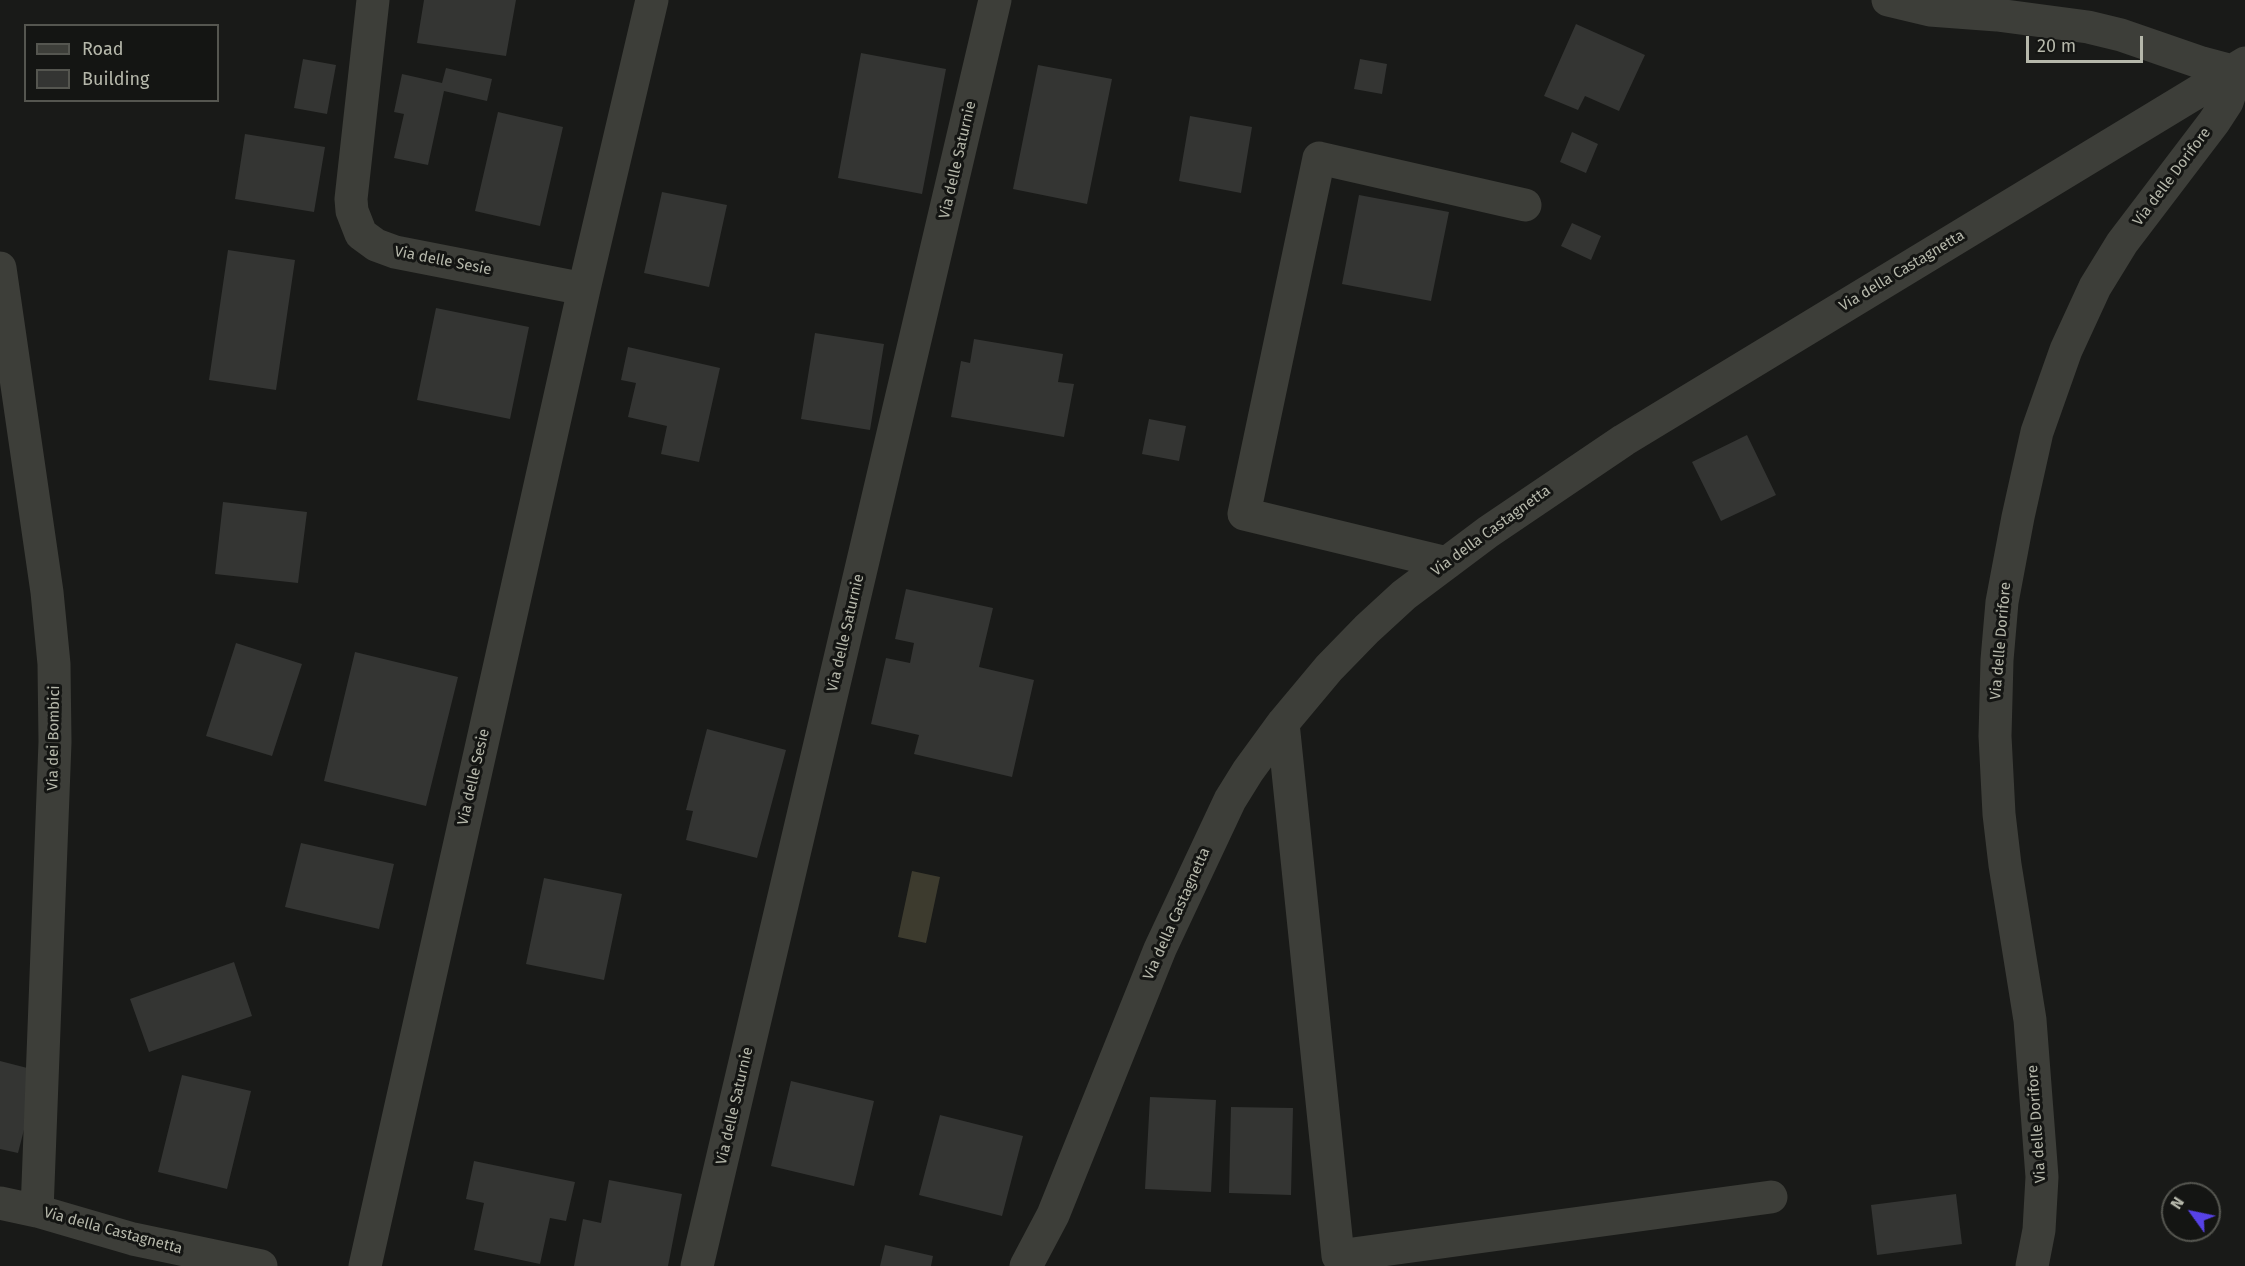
<!DOCTYPE html>
<html>
<head>
<meta charset="utf-8">
<style>
	body { margin:0 }
	#map { position:relative; width:2245px; height:1266px; overflow:hidden; background:#191a18; font-family:"Fira Sans",sans-serif }
	canvas { display:block }
	.legend { position:absolute; left:24px; top:24px; width:195px; height:78px; box-sizing:border-box; background:#141513; border:2px solid #555650; margin:0; padding:8px 10px; list-style:none; font-size:18px; color:#b6b8ab }
	.legend li { display:flex; align-items:center; gap:12px; height:30px }
	.legend b { width:30px; border:2px solid #555650 }
	.north { position:absolute; left:2161px; top:1182px; width:60px; height:60px; box-sizing:border-box; background:#141513; border:2px solid #555650; border-radius:50%; rotate:303deg; font-size:16px; font-weight:700; line-height:24px; text-align:center; color:#b6b8ab }
	.north::after { content:''; display:block; margin:auto; width:21px; height:27px; background:#5742e7; clip-path:polygon(50% 0,100% 100%,50% 72%,0 100%) }
	.scale { position:absolute; left:2026px; top:36px; width:117px; height:27px; box-sizing:border-box; border:3px solid #b6b8ab; border-top:0; padding-left:8px; font-size:18px; line-height:21px; white-space:nowrap; color:#b6b8ab; -webkit-text-stroke:4px #141513; paint-order:stroke }
</style>
</head>
<body>
<div id="map">
<canvas width="2245" height="1266"></canvas>
<ul class="legend">
<li><b style="height:8px;background:#3d3e39"></b>Road</li>
<li><b style="height:16px;background:#343533"></b>Building</li>
</ul>
<div class="north">N</div>
<div class="scale">20 m</div>
</div>
<script>
const ctx = document.querySelector('canvas').getContext('2d');
ctx.lineJoin = 'round';
function paint(path, color) {
  ctx.fillStyle = color;
  ctx.fill(path, 'evenodd');
}
function toPath(rows) {
  const path = new Path2D();
  for (const r of rows) {
    path.moveTo(r[0], r[1]);
    for (let i = 2; i < r.length; i += 2) path.lineTo(r[i], r[i + 1]);
  }
  return path;
}
function trace(path, color, width, dash) {
  ctx.strokeStyle = color;
  ctx.lineWidth = width;
  ctx.lineCap = dash ? 'butt' : 'round';
  ctx.setLineDash(dash || []);
  ctx.stroke(path);
}
function drawText(font, color, halo, rows, align = 'center') {
  ctx.font = font + ' "Fira Sans",sans-serif';
  ctx.lineWidth = 6;
  ctx.setLineDash([]);
  ctx.textBaseline = 'middle';
  ctx.strokeStyle = halo;
  ctx.fillStyle = color;
  for (const [text, x, y, turn = 0] of rows) {
    ctx.save();
    ctx.translate(x, y);
    ctx.rotate((+turn || 0) * Math.PI / 180);
    ctx.textAlign = isNaN(turn) ? turn : align;
    if (halo) ctx.strokeText(text, 0, 0);
    ctx.fillText(text, 0, 0);
    ctx.restore();
  }
}
const water = toPath([
	[912,871,940,877,926,943,898,937]
]);
const building = toPath([
	[424,0,516,0,506,56,417,43],
	[1576,24,1645,55,1619,111,1585,96,1578,110,1544,96],
	[861,53,946,69,922,194,838,178],
	[303,59,336,65,327,114,294,108],
	[1360,59,1387,64,1382,94,1354,89],
	[1038,65,1112,79,1087,204,1013,189],
	[446,68,492,79,487,101,444,91,428,165,394,158,404,114,394,112,402,74,442,83],
	[498,112,563,127,540,226,475,211],
	[1190,116,1252,127,1241,193,1179,181],
	[1572,132,1598,144,1586,173,1560,162],
	[245,134,325,147,314,212,235,199],
	[662,192,727,205,709,287,644,273],
	[1359,195,1449,212,1431,301,1342,284],
	[1572,223,1601,236,1591,260,1561,246],
	[228,250,295,260,276,390,209,380],
	[436,308,529,327,510,419,417,400],
	[815,333,884,344,870,430,801,419],
	[974,339,1063,354,1058,382,1074,384,1064,437,951,417,961,361,970,363],
	[628,347,720,368,699,462,661,454,667,426,628,417,636,383,621,380],
	[1149,419,1186,426,1179,461,1142,454],
	[1747,435,1776,495,1721,521,1692,462],
	[223,502,307,512,298,583,215,574],
	[906,589,993,608,979,667,1034,680,1012,777,914,754,919,735,871,724,886,658,910,663,914,643,895,639],
	[236,643,302,664,272,756,206,736],
	[355,652,458,677,426,806,324,781],
	[707,729,786,750,757,858,686,840,693,811,686,810],
	[301,843,394,864,379,929,285,907],
	[544,878,622,894,604,980,526,964],
	[234,962,252,1016,149,1052,130,999],
	[0,1061,39,1071,18,1153,0,1149],
	[182,1075,251,1091,227,1189,158,1172],
	[791,1081,874,1101,854,1186,771,1166],
	[1150,1097,1216,1100,1211,1192,1145,1189],
	[1231,1107,1293,1108,1291,1195,1229,1193],
	[940,1115,1023,1136,1002,1216,919,1195],
	[474,1161,575,1182,566,1221,550,1218,540,1264,474,1250,484,1203,466,1199],
	[609,1180,682,1194,668,1266,574,1266,583,1219,601,1223],
	[1956,1194,1962,1244,1877,1255,1871,1205],
	[885,1245,933,1256,931,1266,880,1266]
]);
const minor = toPath([
	[373,0,351,199,352,211,361,234,376,245,395,252,584,289],
	[1888,0,1930,10,1997,15,2088,27,2121,35,2202,63,2232,71,2233,85,2227,102,2214,122,2122,243,2095,287,2066,350,2037,432,2018,517,2002,602,1997,660,1995,736,1999,814,2005,865,2030,1020,2042,1177,2039,1230,2032,1266],
	[0,268,47,592,54,664,55,742,37,1211],
	[1447,563,1244,514,1319,158,1525,205],
	[1283,723,1338,1256,1771,1197],
	[0,1203,37,1211,133,1239,261,1266],
	[365,1266,584,289,652,0],
	[697,1266,995,0],
	[1026,1266,1053,1215,1160,949,1230,800,1248,771,1283,723,1329,668,1367,629,1404,595,1488,532,1624,440,2245,63]
]);
const streetNames = [
	["Via delle Saturnie",958,160,-77],
	["Via delle Dorifore",2172,177,-53],
	["Via delle Sesie",443,261,11],
	["Via della Castagnetta",1902,271,-31],
	["Via della Castagnetta",1491,531,-36],
	["Via delle Saturnie",846,633,-77],
	["Via delle Dorifore",2001,641,-85],
	["Via dei Bombici",54,738,-89],
	["Via delle Sesie",474,777,-77],
	["Via della Castagnetta",1177,914,-66],
	["Via delle Saturnie",735,1106,-77],
	["Via delle Dorifore",2037,1124,-94],
	["Via della Castagnetta",113,1231,15]
];
paint(water, '#3d3b2e');
paint(building, '#343533');
trace(minor, '#3d3e39', 33);
drawText('15px', '#b6b8ab', '#141513', streetNames);
</script>
</body>
</html>
